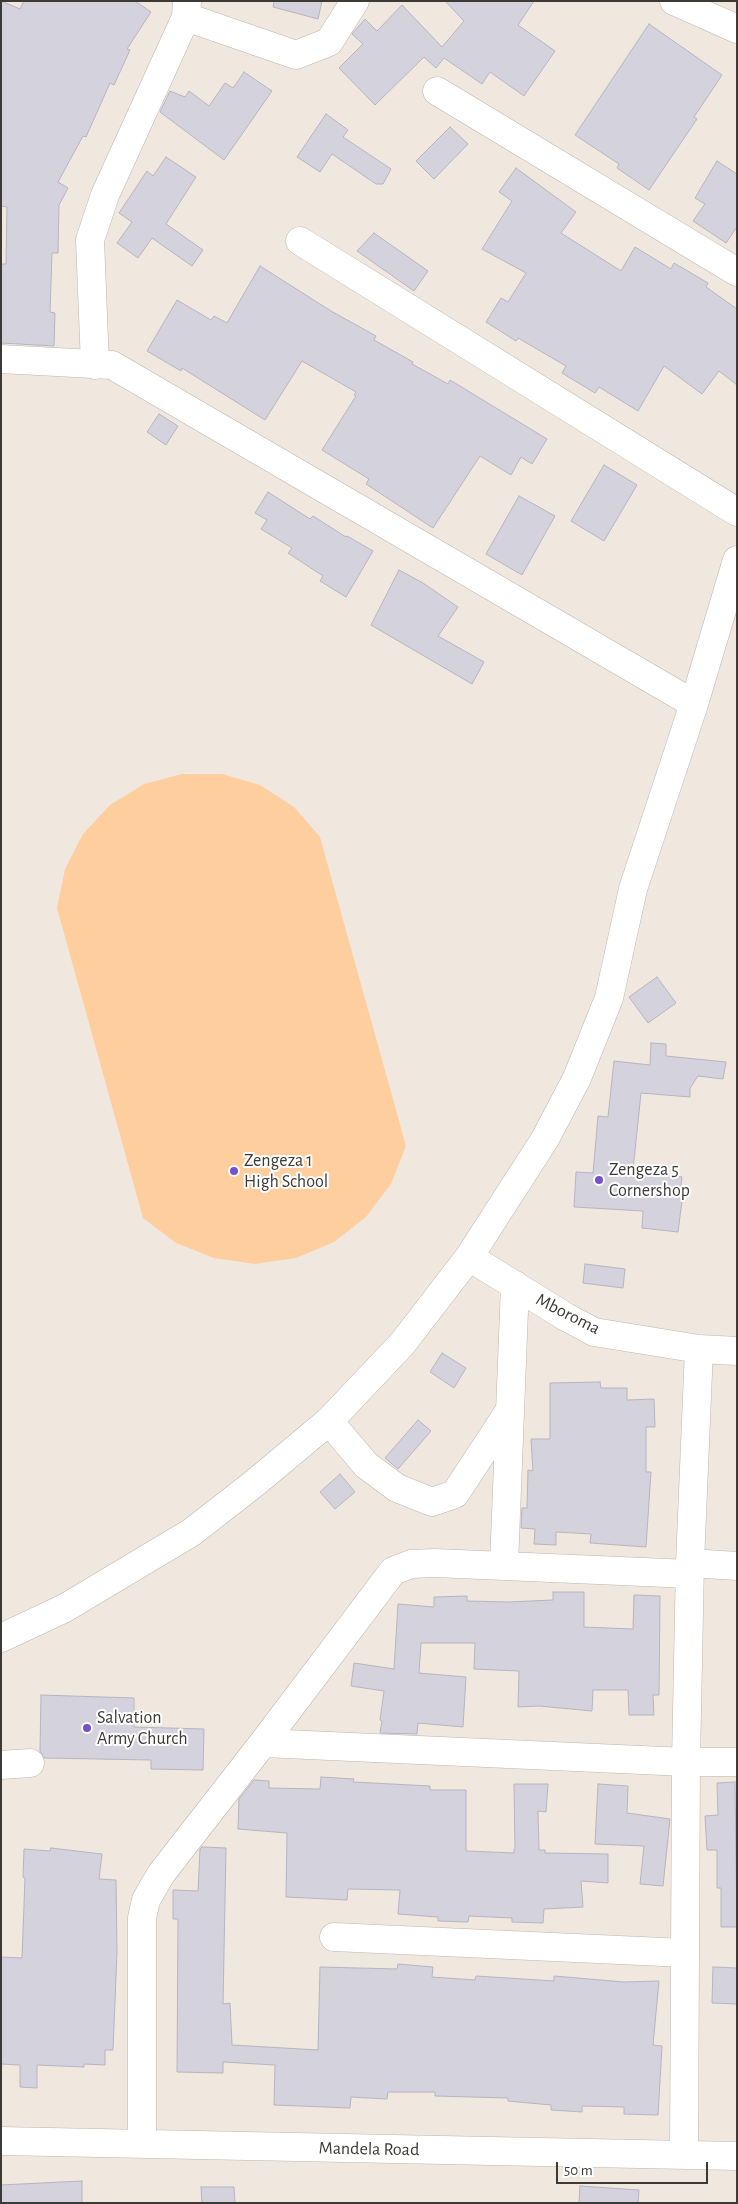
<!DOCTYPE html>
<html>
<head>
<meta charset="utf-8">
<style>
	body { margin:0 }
	#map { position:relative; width:738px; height:2204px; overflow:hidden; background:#f0e7df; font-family:"Alegreya Sans",sans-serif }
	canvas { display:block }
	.frame { position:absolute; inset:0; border:2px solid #3d3a36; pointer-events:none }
	.scale { position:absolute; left:556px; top:2162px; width:152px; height:22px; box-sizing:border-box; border:2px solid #3d3a36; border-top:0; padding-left:6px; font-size:15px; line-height:18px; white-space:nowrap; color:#3d3a36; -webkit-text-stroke:4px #fff; paint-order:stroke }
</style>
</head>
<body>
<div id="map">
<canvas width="738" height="2204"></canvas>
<div class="frame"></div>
<div class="scale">50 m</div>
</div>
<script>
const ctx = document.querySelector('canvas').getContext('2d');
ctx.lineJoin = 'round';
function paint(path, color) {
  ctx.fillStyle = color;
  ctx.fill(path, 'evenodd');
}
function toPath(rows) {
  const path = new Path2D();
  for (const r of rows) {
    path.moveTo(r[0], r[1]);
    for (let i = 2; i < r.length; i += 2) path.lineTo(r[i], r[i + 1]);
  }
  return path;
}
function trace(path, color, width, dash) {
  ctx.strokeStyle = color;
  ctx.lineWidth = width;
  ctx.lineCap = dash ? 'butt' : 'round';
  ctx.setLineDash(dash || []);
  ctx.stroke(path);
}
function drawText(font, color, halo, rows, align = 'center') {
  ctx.font = font + ' "Alegreya Sans",sans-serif';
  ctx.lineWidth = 4;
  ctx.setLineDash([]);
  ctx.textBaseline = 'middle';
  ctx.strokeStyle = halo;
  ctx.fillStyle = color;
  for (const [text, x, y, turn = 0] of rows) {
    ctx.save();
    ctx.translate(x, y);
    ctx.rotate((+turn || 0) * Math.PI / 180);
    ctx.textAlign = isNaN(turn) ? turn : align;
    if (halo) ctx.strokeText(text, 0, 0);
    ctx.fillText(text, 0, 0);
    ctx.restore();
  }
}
const green = toPath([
	[182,774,222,774,260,785,294,807,320,837,406,1146,391,1184,366,1217,334,1242,296,1258,255,1264,214,1258,176,1243,143,1218,57,908,65,869,83,834,110,805,144,784]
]);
const building = toPath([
	[1,1,20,9,24,1,135,1,151,12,127,49,130,50,114,85,110,83,86,137,83,136,58,182,68,188,59,205,58,253,52,253,50,312,55,313,54,346,1,343,1,264,6,264,7,207,1,206,1,1],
	[274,1,322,1,318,19,273,7,274,1],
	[445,1,534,1,518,25,555,51,524,96,490,72,482,84,444,58,436,68,424,57,375,105,339,68,363,44,352,34,365,19,377,31,402,5,442,47,464,21,445,1],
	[649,24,722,75,694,117,697,119,649,190,617,168,619,164,575,135,649,24],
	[244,72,272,91,224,160,160,112,170,91,185,97,189,91,209,106,225,83,233,88,244,72],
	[326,114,348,130,343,137,391,169,383,184,376,184,332,154,320,172,297,157,326,114],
	[450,127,468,144,434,179,416,161,450,127],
	[166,157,196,177,166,224,203,250,192,266,152,238,138,258,117,243,132,222,119,213,147,171,153,176,166,157],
	[717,161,737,174,737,227,726,243,693,221,705,204,695,198,717,161],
	[516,168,576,212,561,233,621,271,635,247,671,269,674,263,708,283,706,287,737,309,737,385,719,371,702,394,664,366,638,411,599,387,595,393,562,373,566,366,518,338,516,341,486,322,501,298,508,302,526,273,482,249,512,201,499,192,516,168],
	[374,233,428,271,414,291,357,251,374,233],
	[260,266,331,311,376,336,374,340,413,362,412,364,448,384,450,380,547,439,532,464,521,457,511,475,480,456,433,528,366,484,369,479,322,450,356,396,354,395,356,392,302,361,265,420,182,368,181,371,147,351,177,300,211,320,214,316,227,323,260,266],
	[159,414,178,426,166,445,147,432,159,414],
	[604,465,637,485,604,541,571,521,604,465],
	[268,492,310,519,313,516,346,537,347,536,373,551,346,597,320,581,323,576,288,553,292,548,261,529,267,520,255,513,268,492],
	[519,496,555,516,522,575,486,554,519,496],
	[399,570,423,583,458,607,438,636,484,662,472,684,371,625,399,570],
	[657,977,676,1003,648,1023,629,997,657,977],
	[651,1043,666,1044,666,1056,726,1062,723,1079,698,1076,690,1088,690,1097,641,1093,633,1170,682,1177,680,1193,683,1193,678,1232,642,1228,643,1211,574,1207,576,1172,593,1173,598,1116,608,1117,614,1061,650,1065,651,1043],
	[585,1264,625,1269,623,1288,583,1283,585,1264],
	[442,1353,466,1368,454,1388,430,1372,442,1353],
	[600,1382,601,1388,627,1388,627,1400,654,1399,655,1427,646,1427,646,1472,651,1472,646,1547,590,1543,591,1534,556,1532,556,1545,534,1544,535,1529,521,1528,522,1508,527,1508,528,1470,533,1471,531,1439,550,1439,550,1383,600,1382],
	[418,1420,431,1431,398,1469,385,1458,418,1420],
	[340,1474,355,1492,335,1509,320,1492,340,1474],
	[553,1592,584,1592,584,1627,633,1629,634,1595,660,1596,659,1695,653,1695,654,1715,629,1715,628,1690,593,1690,592,1711,539,1706,518,1707,519,1671,474,1669,475,1643,421,1643,419,1673,466,1677,463,1727,418,1723,417,1734,380,1733,382,1721,380,1720,384,1691,351,1686,354,1663,394,1669,398,1604,434,1607,434,1597,467,1596,467,1601,508,1602,553,1600,553,1592],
	[41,1695,134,1698,134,1727,204,1729,203,1770,151,1769,151,1760,44,1758,40,1751,41,1695],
	[321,1777,354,1779,353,1782,430,1786,430,1790,466,1790,466,1851,514,1853,514,1849,515,1849,514,1784,548,1784,546,1812,538,1811,539,1850,545,1850,545,1853,608,1854,608,1883,581,1881,583,1907,544,1909,543,1923,512,1922,512,1918,469,1916,468,1922,438,1921,438,1917,398,1914,400,1890,348,1889,347,1900,286,1897,287,1833,238,1829,239,1799,254,1780,269,1781,269,1788,320,1789,321,1777],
	[735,1782,737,1927,721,1927,721,1888,717,1888,717,1850,707,1850,705,1816,718,1815,717,1783,735,1782],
	[598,1784,628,1786,627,1813,670,1819,663,1886,640,1884,644,1846,595,1844,598,1784],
	[202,1847,226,1848,223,2004,230,2003,232,2045,318,2050,320,1967,397,1969,398,1964,433,1967,432,1977,475,1980,476,1976,554,1981,554,1976,624,1982,659,1981,653,2045,662,2046,658,2115,624,2114,624,2107,582,2106,582,2112,551,2110,551,2105,508,2101,508,2098,435,2096,435,2092,388,2092,387,2099,351,2097,350,2108,274,2105,275,2065,223,2062,223,2073,177,2072,178,1919,173,1919,173,1890,198,1891,200,1849,202,1847],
	[51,1848,102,1854,99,1879,116,1880,117,1952,113,2050,105,2050,105,2065,84,2064,84,2067,37,2065,37,2088,20,2087,20,2065,1,2064,1,1957,22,1958,25,1878,23,1877,24,1849,50,1851,51,1848],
	[713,1967,737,1968,737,2004,712,2003,713,1967],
	[82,2181,82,2203,1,2203,1,2185,82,2181],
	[580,2186,639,2190,638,2203,579,2203,580,2186],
	[201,2187,234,2187,235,2203,202,2203,201,2187]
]);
const minor = toPath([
	[674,1,737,29],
	[186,17,296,55,329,42,355,1],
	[437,91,737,272],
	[300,241,737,512],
	[1,359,112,365,694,704],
	[95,365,90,240,105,195,186,17,187,1],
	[469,1257,566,1317,594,1332,699,1349,737,1351],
	[329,1421,366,1465,397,1488,432,1502,455,1494,510,1410],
	[690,1563,737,1566],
	[504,1565,515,1285],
	[1,1638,65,1608,192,1532,256,1482,329,1421,402,1344,469,1257,545,1139,577,1078,609,998,633,889,694,704,737,560],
	[263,1743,686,1762,737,1762],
	[1,1765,30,1763],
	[334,1937,685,1953],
	[1,2141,737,2156],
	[142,2143,142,1918,146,1900,161,1874,263,1743,393,1571,411,1564,435,1563,690,1574],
	[684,2154,686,1762,690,1563,699,1349]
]);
const markers = [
	[234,1171,5,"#7751ca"],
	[599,1180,5,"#7751ca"],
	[87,1728,5,"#7751ca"]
];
const poiNames = [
	["Zengeza 1",244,1161],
	["High School",244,1182],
	["Zengeza 5",609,1170],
	["Cornershop",609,1191],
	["Salvation",97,1718],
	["Army Church",97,1739]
];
const streetNames = [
	["Mboroma",568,1314,27],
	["Mandela Road",369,2149,1]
];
paint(green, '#ffce9e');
paint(building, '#d4d2dd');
trace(building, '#b6b4bf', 1);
trace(minor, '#bdb5ad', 29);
trace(minor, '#fff', 28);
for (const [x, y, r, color] of markers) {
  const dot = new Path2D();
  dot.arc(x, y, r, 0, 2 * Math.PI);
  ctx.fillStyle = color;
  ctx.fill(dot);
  trace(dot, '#fff', 2);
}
drawText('18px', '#3d3a36', '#fff', poiNames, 'left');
drawText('18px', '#3d3a36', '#fff', streetNames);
</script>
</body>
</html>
